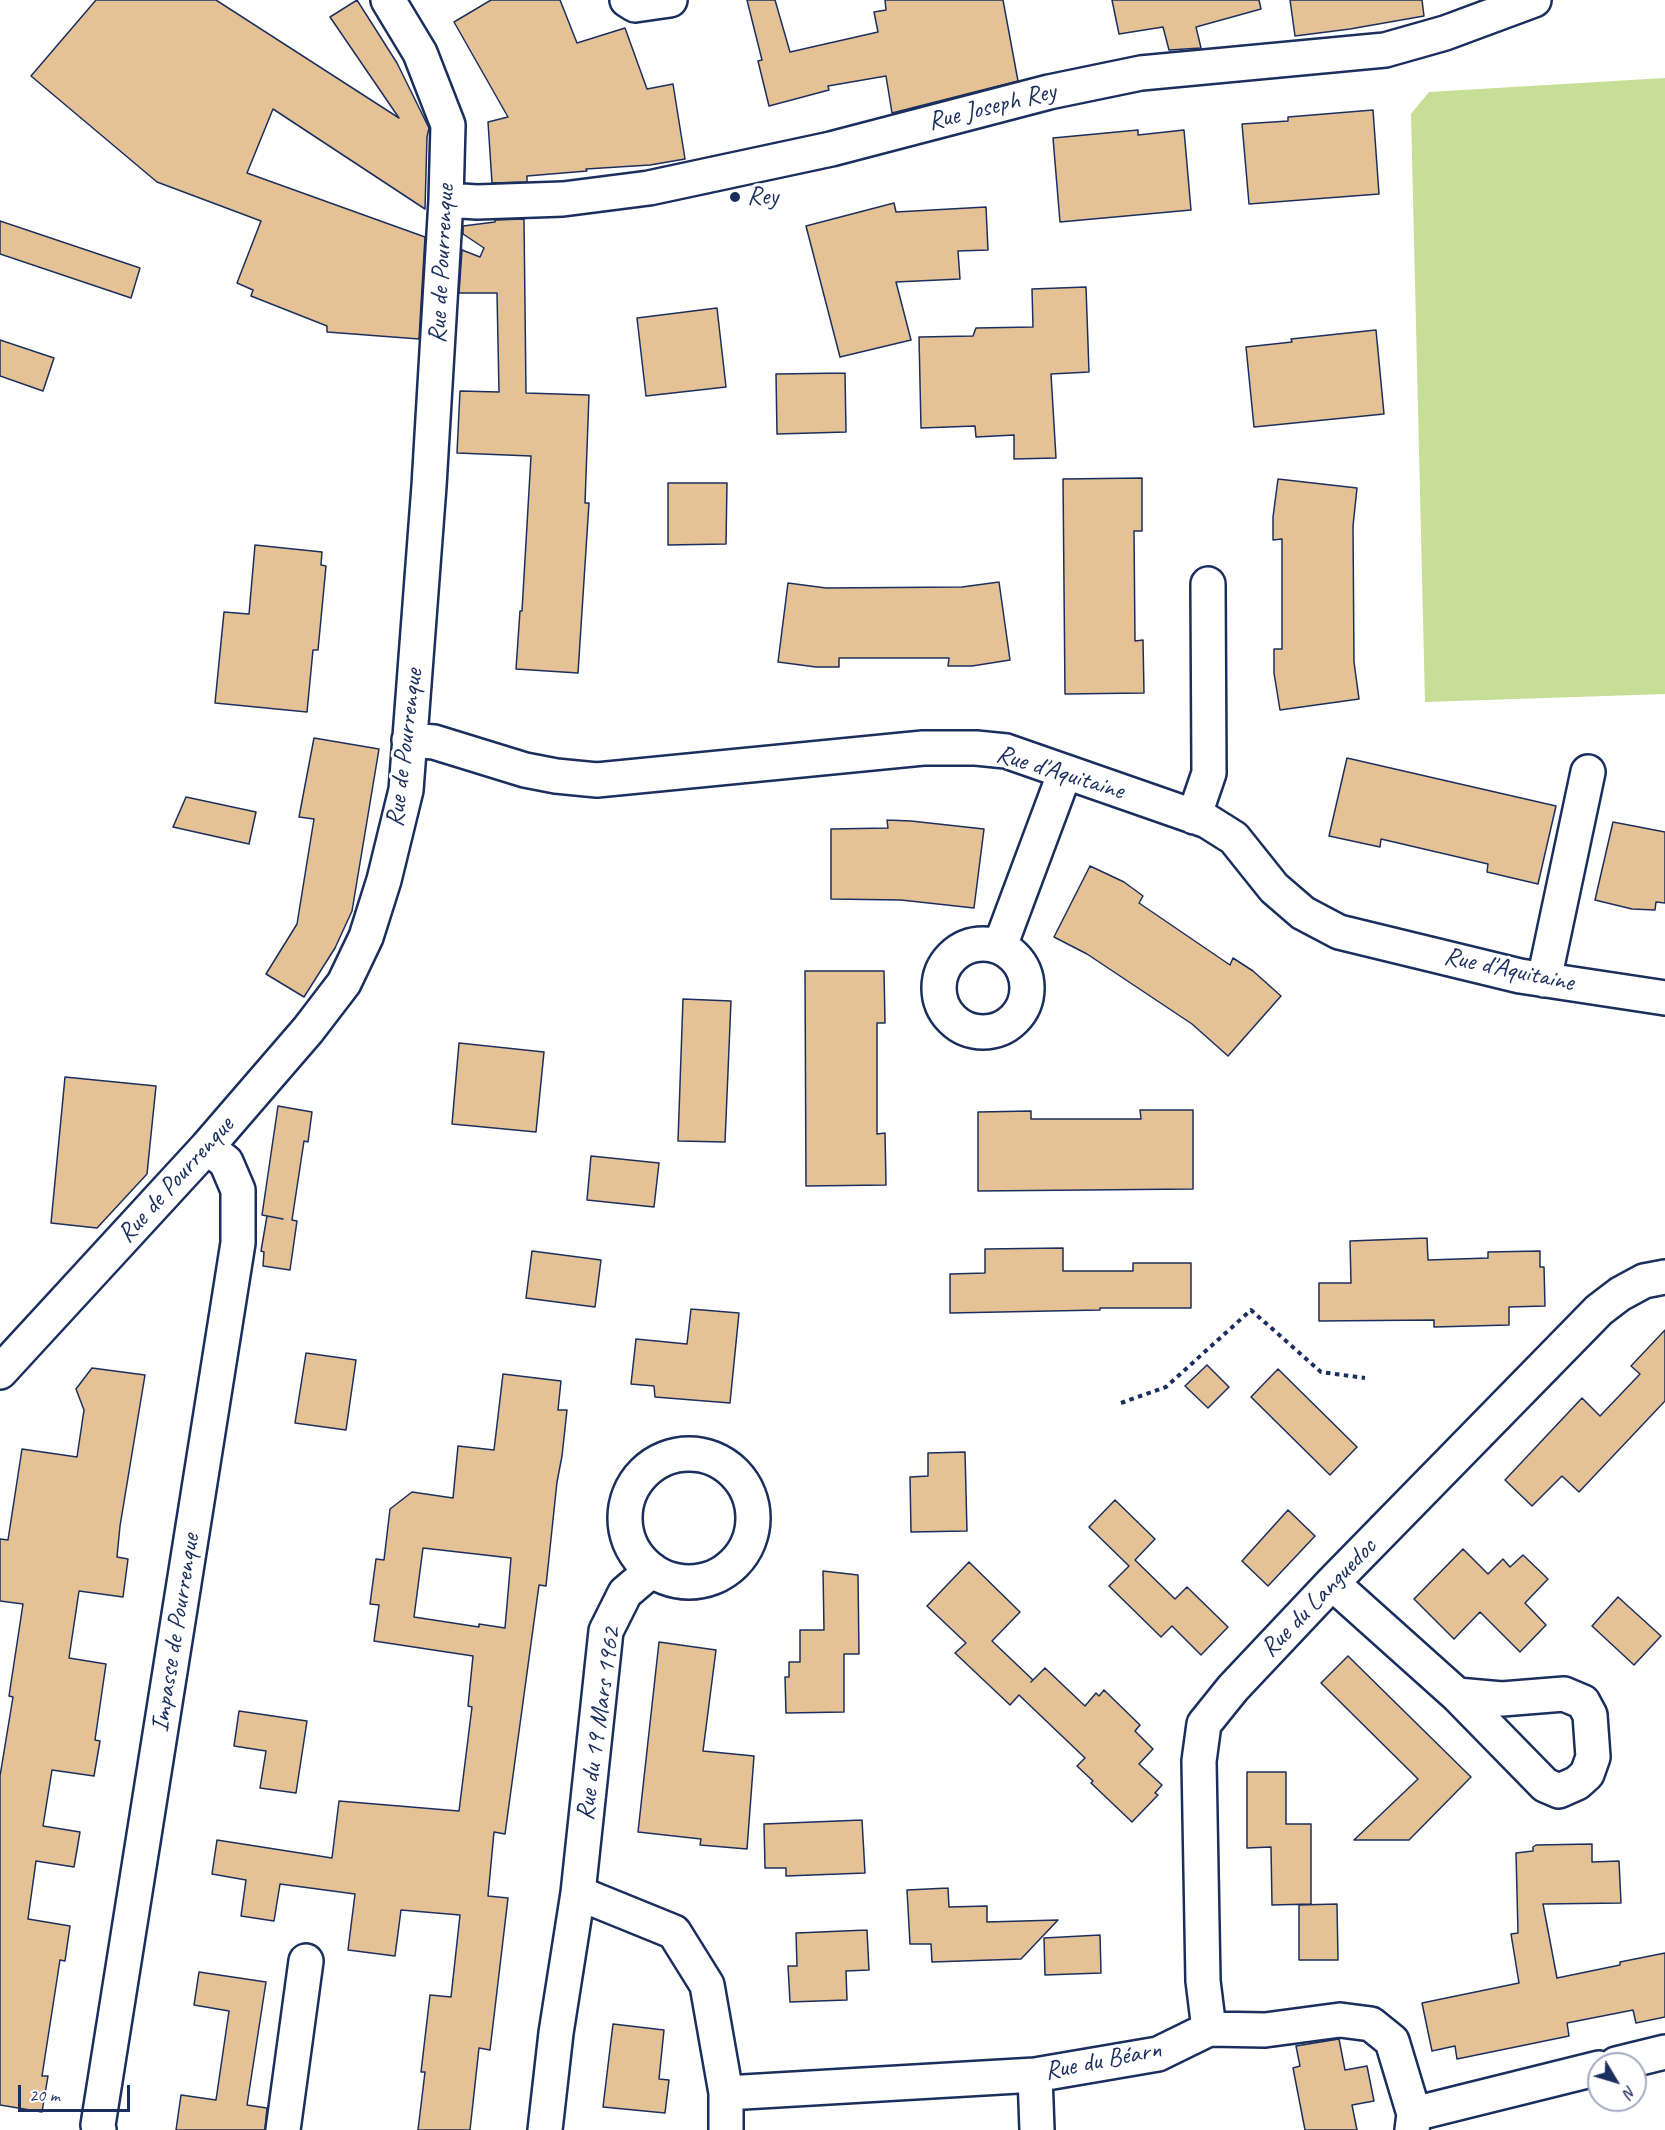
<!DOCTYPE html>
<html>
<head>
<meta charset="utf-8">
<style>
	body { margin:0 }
	#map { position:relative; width:1665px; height:2130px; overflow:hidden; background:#fff; font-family:Caveat,sans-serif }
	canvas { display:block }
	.north { position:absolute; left:1587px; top:2052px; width:60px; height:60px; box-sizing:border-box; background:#fff; border:2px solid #a4acbf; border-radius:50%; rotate:128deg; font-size:16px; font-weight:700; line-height:24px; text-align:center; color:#1b2f5e }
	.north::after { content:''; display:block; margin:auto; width:21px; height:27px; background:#1b2f5e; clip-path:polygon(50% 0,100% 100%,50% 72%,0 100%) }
	.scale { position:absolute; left:18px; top:2085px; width:112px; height:27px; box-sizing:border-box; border:3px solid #1b2f5e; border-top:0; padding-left:8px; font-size:18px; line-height:21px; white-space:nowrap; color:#1b2f5e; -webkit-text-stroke:4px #fff; paint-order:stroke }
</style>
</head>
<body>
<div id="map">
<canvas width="1665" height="2130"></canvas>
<div class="north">N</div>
<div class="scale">20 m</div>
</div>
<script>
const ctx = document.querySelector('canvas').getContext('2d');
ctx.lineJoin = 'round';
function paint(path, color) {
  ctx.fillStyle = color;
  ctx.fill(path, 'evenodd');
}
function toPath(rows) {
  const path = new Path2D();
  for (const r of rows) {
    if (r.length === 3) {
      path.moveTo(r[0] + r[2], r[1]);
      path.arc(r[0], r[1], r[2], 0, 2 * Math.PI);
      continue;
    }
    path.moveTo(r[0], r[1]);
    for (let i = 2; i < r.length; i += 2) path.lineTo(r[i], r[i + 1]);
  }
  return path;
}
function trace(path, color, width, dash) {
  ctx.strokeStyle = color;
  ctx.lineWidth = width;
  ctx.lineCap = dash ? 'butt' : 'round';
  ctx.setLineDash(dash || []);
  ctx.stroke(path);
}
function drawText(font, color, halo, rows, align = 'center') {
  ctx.font = font + ' Caveat,sans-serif';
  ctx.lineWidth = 6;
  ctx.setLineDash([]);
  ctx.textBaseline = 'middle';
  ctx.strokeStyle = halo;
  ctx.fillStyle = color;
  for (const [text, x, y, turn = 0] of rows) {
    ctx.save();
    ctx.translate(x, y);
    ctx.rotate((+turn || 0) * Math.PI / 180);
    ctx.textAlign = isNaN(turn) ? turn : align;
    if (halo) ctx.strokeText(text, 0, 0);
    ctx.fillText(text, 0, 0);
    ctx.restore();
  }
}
const green = toPath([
	[1665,78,1665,694,1425,702,1411,114,1429,92]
]);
const building = toPath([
	[96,0,216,0,399,118,330,17,357,0,397,63,429,128,427,137,425,209,273,109,247,173,425,237,419,339,327,332,327,326,251,296,253,290,237,283,261,221,157,182,31,76,96,0],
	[491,0,560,0,577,43,625,28,647,89,673,84,685,159,650,165,586,169,587,171,527,176,527,182,492,183,488,122,508,117,454,22,491,0],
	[747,0,775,0,790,52,878,32,874,12,886,10,885,0,1003,0,1018,81,892,113,886,76,828,86,829,90,769,106,758,61,762,60,747,0],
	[1112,0,1259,0,1261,9,1196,27,1201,48,1169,50,1163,27,1119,34,1112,0],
	[1290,0,1422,0,1424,16,1350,29,1295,36,1290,0],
	[1373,110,1379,194,1249,204,1242,124,1288,121,1288,117,1373,110],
	[1138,130,1138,135,1184,130,1191,210,1060,222,1053,138,1138,130],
	[894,203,896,212,986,207,988,250,958,251,960,279,896,282,911,340,840,357,806,226,894,203],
	[524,219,526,393,589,395,585,503,589,503,578,673,516,669,520,611,522,611,531,456,457,453,460,391,499,392,497,293,459,293,462,250,480,257,484,248,463,234,463,226,495,222,495,220,524,219],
	[0,221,140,268,131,298,0,254,0,221],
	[1086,287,1089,372,1051,374,1056,458,1014,459,1014,435,976,437,975,426,921,428,919,337,973,336,976,328,1033,327,1032,289,1086,287],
	[717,308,726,387,646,396,637,318,717,308],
	[1376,330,1384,414,1254,427,1246,347,1292,342,1291,339,1376,330],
	[0,340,54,358,43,391,0,376,0,340],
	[845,373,846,432,777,434,776,374,845,373],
	[1142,478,1142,531,1134,531,1135,641,1143,640,1144,693,1065,694,1063,479,1142,478],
	[1278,479,1357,488,1353,526,1354,662,1359,699,1280,710,1274,673,1274,649,1282,649,1282,539,1273,540,1273,517,1278,479],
	[668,483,727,483,726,544,668,545,668,483],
	[255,545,322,552,321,565,326,566,318,650,313,650,307,712,215,703,224,612,249,614,255,545],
	[999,582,1010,660,972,666,948,666,949,658,839,658,839,667,816,667,778,662,788,583,826,588,962,587,999,582],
	[314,738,379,749,352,911,335,948,304,997,266,974,297,924,314,819,299,817,314,738],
	[1347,758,1556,806,1538,884,1487,872,1488,864,1381,839,1380,847,1329,836,1347,758],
	[186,797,256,812,249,844,173,827,186,797],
	[887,820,911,821,984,829,974,908,901,900,831,899,831,829,888,828,887,820],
	[1613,822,1665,832,1665,903,1656,902,1655,910,1632,909,1595,900,1613,822],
	[1090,866,1124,882,1143,896,1139,903,1230,965,1233,958,1253,971,1281,996,1228,1056,1192,1024,1087,954,1054,937,1090,866],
	[805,971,884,971,885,1023,877,1023,877,1134,885,1133,886,1185,806,1186,805,971],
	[683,999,731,1001,725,1142,678,1141,683,999],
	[459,1043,544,1052,536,1132,452,1124,459,1043],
	[65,1077,156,1086,147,1174,97,1228,51,1223,65,1077],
	[278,1106,312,1112,308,1142,304,1141,292,1220,297,1221,290,1270,263,1266,264,1252,261,1251,267,1216,283,1219,262,1215,278,1106],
	[1140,1110,1193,1110,1193,1189,978,1191,978,1112,1031,1111,1031,1119,1141,1119,1140,1110],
	[591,1156,659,1163,654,1207,587,1200,591,1156],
	[1427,1238,1428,1260,1488,1258,1488,1252,1540,1251,1540,1267,1544,1267,1545,1306,1509,1307,1509,1325,1434,1327,1434,1320,1319,1321,1319,1283,1351,1283,1350,1241,1427,1238],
	[1063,1248,1063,1271,1133,1271,1133,1263,1191,1263,1191,1308,1100,1308,1100,1310,950,1313,950,1274,985,1273,985,1249,1063,1248],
	[532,1251,601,1260,595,1307,526,1298,532,1251],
	[691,1309,739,1313,730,1403,655,1397,654,1386,631,1384,636,1339,687,1344,691,1309],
	[1665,1330,1665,1401,1579,1492,1562,1476,1532,1506,1505,1480,1582,1398,1600,1416,1640,1374,1631,1366,1665,1330],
	[306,1353,356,1360,346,1430,295,1423,306,1353],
	[1207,1365,1229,1387,1208,1408,1185,1386,1207,1365],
	[92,1368,145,1375,120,1526,117,1557,128,1559,123,1597,79,1591,69,1658,106,1664,95,1740,100,1741,94,1776,52,1770,43,1826,80,1832,74,1867,36,1861,28,1919,70,1926,65,1961,60,1960,42,2076,48,2076,42,2112,0,2105,0,1776,13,1697,9,1696,23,1604,0,1601,0,1539,8,1540,22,1449,77,1457,84,1410,76,1389,92,1368],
	[1278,1369,1357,1447,1330,1475,1251,1397,1278,1369],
	[503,1374,561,1381,558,1410,567,1410,562,1456,557,1482,546,1586,539,1585,505,1834,494,1832,488,1896,508,1898,490,2050,479,2048,470,2130,418,2130,425,2072,421,2072,430,1995,451,1997,460,1915,401,1910,395,1956,348,1950,355,1894,280,1884,274,1921,241,1916,246,1880,212,1874,217,1840,332,1858,339,1801,459,1811,472,1707,468,1706,473,1656,374,1641,379,1605,370,1604,376,1559,384,1560,390,1509,412,1492,453,1498,458,1446,494,1450,503,1374],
	[423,1548,511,1558,505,1628,479,1624,479,1627,414,1617,423,1548],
	[965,1452,967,1531,911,1532,910,1477,928,1476,928,1453,965,1452],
	[1115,1500,1155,1539,1135,1560,1175,1599,1187,1587,1228,1627,1201,1655,1172,1626,1161,1637,1109,1586,1129,1566,1089,1527,1115,1500],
	[1288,1510,1315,1536,1268,1586,1242,1561,1288,1510],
	[1463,1549,1488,1574,1503,1559,1510,1567,1523,1555,1548,1579,1525,1603,1546,1625,1520,1652,1480,1612,1454,1639,1414,1599,1463,1549],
	[969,1562,1020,1612,992,1641,1033,1680,1031,1682,1045,1668,1085,1706,1096,1693,1099,1696,1104,1690,1140,1725,1135,1731,1153,1749,1139,1764,1162,1785,1155,1793,1158,1795,1132,1822,1091,1783,1093,1781,1077,1766,1085,1758,1019,1695,1010,1705,955,1653,966,1643,927,1606,969,1562],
	[823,1571,858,1575,859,1654,844,1654,844,1712,786,1713,785,1677,789,1677,789,1662,800,1662,800,1630,824,1630,823,1571],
	[1618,1597,1661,1636,1634,1665,1592,1626,1618,1597],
	[659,1642,716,1650,703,1751,754,1756,747,1849,700,1845,701,1839,638,1832,659,1642],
	[1348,1656,1471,1777,1409,1840,1354,1840,1418,1779,1321,1683,1348,1656],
	[239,1711,307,1721,296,1793,260,1788,266,1751,234,1746,239,1711],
	[1247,1772,1286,1772,1286,1824,1311,1824,1311,1904,1272,1905,1271,1847,1247,1848,1247,1772],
	[862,1820,865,1873,786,1876,786,1868,765,1868,764,1824,862,1820],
	[1592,1844,1592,1862,1619,1861,1621,1903,1543,1904,1557,1978,1620,1965,1620,1962,1665,1953,1665,2017,1636,2023,1633,2010,1567,2023,1569,2036,1457,2059,1455,2046,1432,2051,1422,2003,1519,1983,1511,1934,1518,1933,1516,1853,1533,1851,1533,1847,1536,1845,1592,1844],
	[948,1888,949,1907,987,1906,987,1922,1058,1920,1021,1959,932,1962,931,1944,910,1944,907,1890,948,1888],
	[1337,1904,1338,1960,1299,1960,1299,1905,1337,1904],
	[867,1930,869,1970,846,1971,847,2000,790,2002,788,1966,797,1966,796,1933,867,1930],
	[1100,1935,1101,1973,1045,1975,1044,1938,1100,1935],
	[199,1972,266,1982,247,2105,267,2108,265,2130,176,2130,181,2095,216,2100,229,2011,194,2005,199,1972],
	[613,2024,664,2030,659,2079,669,2080,665,2113,603,2107,613,2024],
	[1339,2039,1345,2070,1367,2066,1374,2101,1352,2105,1357,2130,1305,2130,1293,2068,1300,2066,1296,2046,1339,2039]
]);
const path = toPath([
	[1121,1403,1166,1387,1251,1310,1321,1372,1365,1378]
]);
const minor = toPath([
	[627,0,635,5,670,0],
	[446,200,477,202,563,199,649,188,831,149,1049,92,1141,73,1385,50,1445,33,1534,0],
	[409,740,434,742,525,770,556,776,597,780,923,748,976,748,1006,751,1207,821,1234,838,1274,888,1303,913,1339,932,1520,976,1665,998],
	[1194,817,1209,773,1208,584],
	[983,988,44],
	[1000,946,1065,772],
	[1544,980,1588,772],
	[0,1372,207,1147,308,1030,344,983,366,937,384,880,406,790,429,486,446,200,448,125,420,53,388,0],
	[689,1518,64],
	[1332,1583,1457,1695,1545,1785,1559,1791,1577,1783,1587,1774,1593,1757,1590,1715,1583,1702,1564,1694,1502,1699,1457,1695],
	[578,1893,674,1932,707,1985,726,2093,726,2130],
	[1209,2029,1203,1981,1199,1761,1204,1724,1233,1688,1332,1583,1599,1310,1620,1294,1644,1281,1665,1277],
	[1616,2064,1665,2052],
	[1035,2075,1037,2130],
	[726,2093,1035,2075,1158,2054,1209,2029,1265,2030,1340,2020,1371,2024,1392,2041,1414,2114,1412,2130],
	[1414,2114,1599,2068],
	[99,2130,98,2125,238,1243,238,1190,226,1162,207,1147],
	[283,2130,306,1961],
	[545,2130,556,2033,578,1893,606,1631,625,1593,652,1570]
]);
const markers = [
	[735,197,6,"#1b2f5e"]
];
const streetNames = [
	["Rue Joseph Rey",992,107,-14],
	["Rue de Pourrenque",442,264,-87],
	["Rue de Pourrenque",405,748,-83],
	["Rue d'Aquitaine",1060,773,17],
	["Rue d'Aquitaine",1509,970,12],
	["Rue de Pourrenque",176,1180,-48],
	["Rue du Languedoc",1319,1598,-46],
	["Impasse de Pourrenque",176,1633,-81],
	["Rue du 19 Mars 1962",599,1724,-82],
	["Rue du Béarn",1103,2061,-11]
];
const poiNames = [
	["Rey",747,197]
];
paint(green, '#c6de95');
paint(building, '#e5c296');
trace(building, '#1b2f5e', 1.5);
trace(minor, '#1b2f5e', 38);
trace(path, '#1b2f5e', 4, [4.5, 4.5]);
trace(minor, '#fff', 33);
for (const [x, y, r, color] of markers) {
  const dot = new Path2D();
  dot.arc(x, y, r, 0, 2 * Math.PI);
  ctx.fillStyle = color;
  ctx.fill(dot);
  trace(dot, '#fff', 2);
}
drawText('26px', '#1b2f5e', '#fff', streetNames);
drawText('26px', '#1b2f5e', '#fff', poiNames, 'left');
</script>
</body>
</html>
